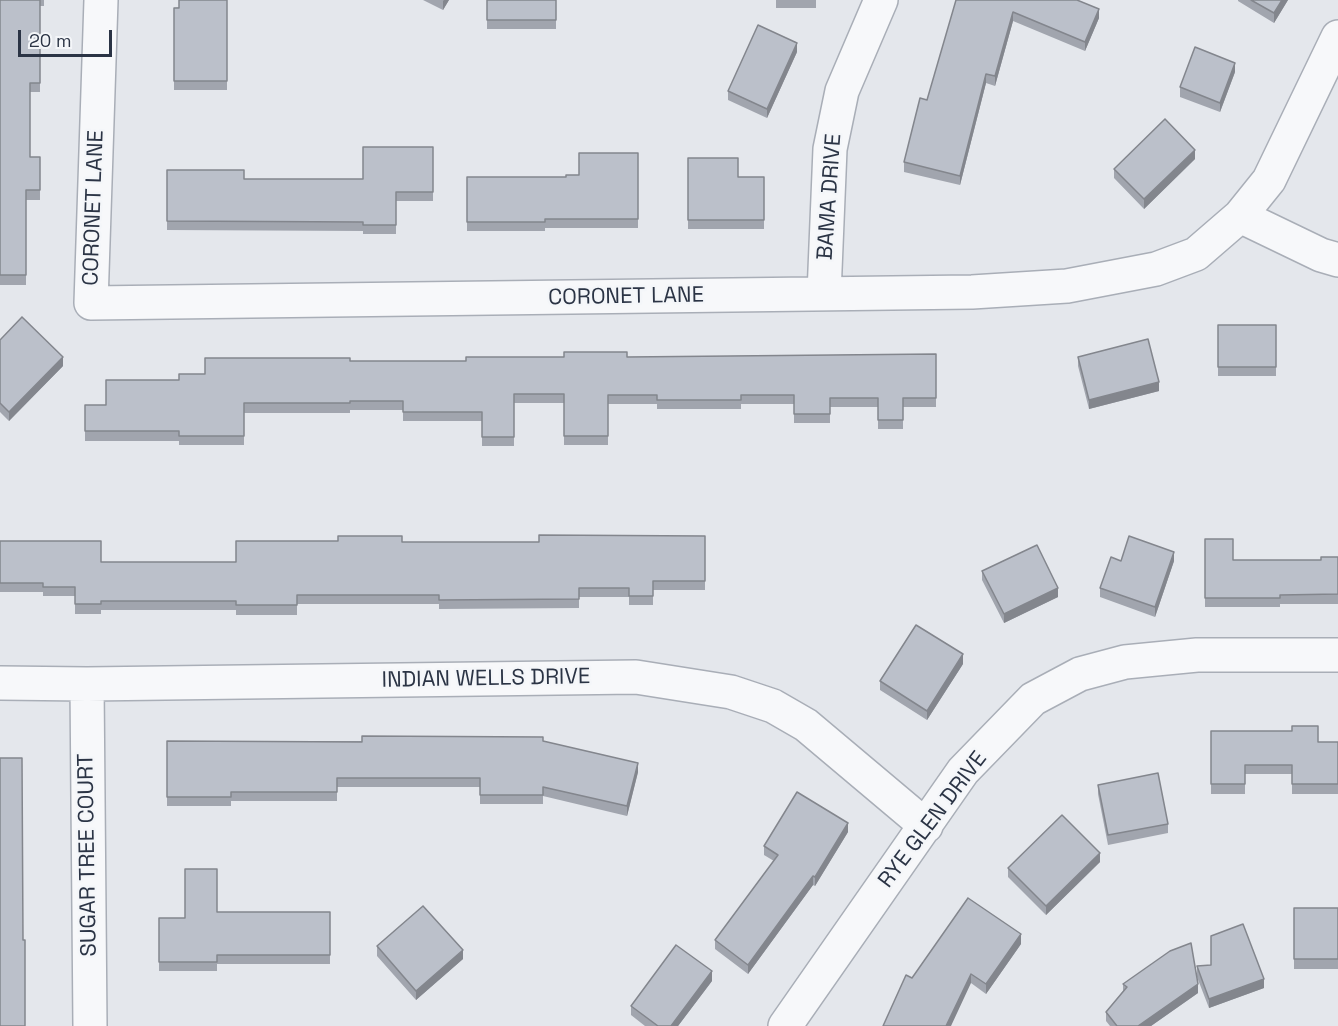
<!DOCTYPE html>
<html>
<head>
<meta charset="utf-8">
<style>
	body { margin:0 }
	#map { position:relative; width:1338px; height:1026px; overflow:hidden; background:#e4e7ec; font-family:"Space Grotesk",sans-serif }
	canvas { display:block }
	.scale { position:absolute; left:18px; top:30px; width:94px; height:27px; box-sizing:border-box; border:3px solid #2b3445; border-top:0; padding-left:8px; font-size:18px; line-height:21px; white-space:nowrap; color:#2b3445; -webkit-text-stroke:4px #f4f6f9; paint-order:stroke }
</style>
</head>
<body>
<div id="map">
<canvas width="1338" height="1026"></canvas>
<div class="scale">20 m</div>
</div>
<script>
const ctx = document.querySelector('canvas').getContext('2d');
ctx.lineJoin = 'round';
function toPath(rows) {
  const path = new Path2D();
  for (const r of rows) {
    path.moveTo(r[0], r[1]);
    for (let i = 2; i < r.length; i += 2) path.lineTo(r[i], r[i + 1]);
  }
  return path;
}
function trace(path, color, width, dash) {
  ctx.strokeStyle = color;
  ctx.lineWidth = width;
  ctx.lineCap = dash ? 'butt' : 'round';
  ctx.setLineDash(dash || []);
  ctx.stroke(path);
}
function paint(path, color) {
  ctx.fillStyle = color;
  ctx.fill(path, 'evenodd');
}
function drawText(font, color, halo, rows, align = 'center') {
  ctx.font = font + ' "Space Grotesk",sans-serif';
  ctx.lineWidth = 5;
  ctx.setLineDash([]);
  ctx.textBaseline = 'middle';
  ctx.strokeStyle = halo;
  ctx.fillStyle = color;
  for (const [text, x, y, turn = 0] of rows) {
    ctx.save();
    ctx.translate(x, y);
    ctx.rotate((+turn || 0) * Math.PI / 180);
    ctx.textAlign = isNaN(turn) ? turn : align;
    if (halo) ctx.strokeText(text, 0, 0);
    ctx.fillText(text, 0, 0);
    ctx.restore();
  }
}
const minor = toPath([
	[101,0,91,303,972,292,1067,286,1156,269,1196,254,1240,216,1269,180,1338,37],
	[1240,216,1321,255,1338,260],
	[824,294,830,149,842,91,881,0],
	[0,683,87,684,636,677,731,692,773,706,806,725,926,826],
	[87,684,90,1026],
	[785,1026,963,771,1033,699,1080,674,1125,662,1197,655,1338,655]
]);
const wall = toPath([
	[0,0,44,0,44,6,40,6,40,92,30,92,30,157,40,157,40,200,26,200,26,285,0,285],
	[227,0,227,90,174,90,174,8],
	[423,0,449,0,443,10],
	[487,0,556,0,556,29,487,29],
	[776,0,816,0,816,8,776,8],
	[956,0,1099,18,1085,51,1013,21,995,86,986,83,960,185,904,172,904,162,927,100],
	[1238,0,1288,0,1274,23,1238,1],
	[797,52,767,118,728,100,728,91],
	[1235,72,1220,112,1180,97,1180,87],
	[433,147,433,201,396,201,396,234,363,234,363,231,167,230,167,170,244,179,363,179],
	[638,153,638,228,545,228,545,231,467,231,467,177,566,177,579,175],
	[688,158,738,177,764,177,764,229,688,229],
	[1195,159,1144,209,1114,178,1114,169],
	[1218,325,1276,325,1276,376,1218,376],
	[0,340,63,366,9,421,0,412],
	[936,354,936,407,903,407,903,429,878,429,878,407,830,407,830,423,794,423,794,404,741,404,741,409,657,409,657,404,608,404,608,445,564,445,564,403,514,403,514,446,482,446,482,421,403,421,403,410,350,410,350,413,244,413,244,445,179,445,179,441,85,441,85,405,106,405,179,380,205,374,350,361,466,361,627,357],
	[1078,357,1159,391,1089,409,1078,366],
	[705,536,705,590,653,590,653,605,629,605,629,597,579,597,579,608,439,609,439,604,297,604,297,615,236,615,236,610,101,610,101,614,75,614,75,596,43,596,43,592,0,592,0,541,101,562,236,562,402,542,539,542],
	[1205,539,1233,560,1321,560,1338,557,1338,604,1280,604,1280,607,1205,607],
	[1121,561,1174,561,1155,617,1100,597,1100,588],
	[982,571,1058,597,1004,623,982,580],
	[963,664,927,720,880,690,880,681],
	[1211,731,1318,742,1338,742,1338,794,1292,794,1292,774,1245,774,1245,794,1211,794],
	[167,741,543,741,638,772,627,816,543,796,543,804,480,804,480,787,337,787,337,801,231,801,231,806,167,806],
	[1098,785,1168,824,1168,833,1108,845,1098,794],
	[848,832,815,886,813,885,748,974,715,949,715,940,774,861,764,855,764,846],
	[1100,862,1046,915,1008,877,1008,868],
	[1294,908,1338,908,1338,969,1294,969],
	[217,912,330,912,330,964,217,964,217,971,159,971,159,918,185,918],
	[1021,944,986,994,971,983,912,978],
	[377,946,463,959,416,1000,377,956],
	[1197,966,1264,988,1209,1008,1197,977,1198,993,1151,1026,1110,1026,1106,1021,1106,1012,1123,991,1123,984,1197,974],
	[712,981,678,1026,645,1026,631,1015,631,1006]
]);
const shadedWall = toPath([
	[444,0,449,0,443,10,443,1],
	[1282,0,1288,0,1274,23,1274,13],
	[1099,9,1099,18,1085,51,1085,42],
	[1013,12,1013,21,995,86,995,76],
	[797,43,797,52,767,118,767,109],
	[1235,63,1235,72,1220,112,1220,103],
	[986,74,986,83,960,185,960,176],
	[1195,150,1195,159,1144,209,1144,199],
	[63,357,63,366,9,421,9,412],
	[1159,382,1159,391,1089,409,1089,400],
	[1174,552,1174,561,1155,617,1155,607],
	[1058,588,1058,597,1004,623,1004,614],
	[963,654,963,664,927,720,927,711],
	[638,763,638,772,627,816,627,806],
	[848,823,848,832,815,886,815,877],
	[1100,853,1100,862,1046,915,1046,906],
	[813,876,813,885,748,974,748,965],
	[1021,934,1021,944,986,994,986,984],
	[463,950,463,959,416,1000,416,991],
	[712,971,712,981,678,1026,671,1026],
	[971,974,971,983,951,1026,946,1026],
	[1264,979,1264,988,1209,1008,1209,999],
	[1198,984,1198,993,1151,1026,1138,1026]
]);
const building = toPath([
	[0,0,40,0,40,83,30,83,30,157,40,157,40,190,26,190,26,275,0,275,0,0],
	[179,0,227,0,227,81,174,81,174,8,179,8,179,0],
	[487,0,556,0,556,20,487,20,487,0],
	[956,0,1077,0,1099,9,1085,42,1013,12,995,76,986,74,960,176,904,162,920,98,927,100,956,0],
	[1251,0,1282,0,1274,13,1251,0],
	[758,25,797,43,767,109,728,91,758,25],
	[1195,47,1235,63,1220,103,1180,87,1195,47],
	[1165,119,1195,150,1144,199,1114,169,1165,119],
	[363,147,433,147,433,192,396,192,396,225,363,225,363,222,167,221,167,170,244,170,244,179,363,179,363,147],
	[579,153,638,153,638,219,545,219,545,222,467,222,467,177,566,177,566,175,579,175,579,153],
	[688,158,738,158,738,177,764,177,764,220,688,220,688,158],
	[22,317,63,357,9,412,0,403,0,340,22,317],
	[1218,325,1276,325,1276,367,1218,367,1218,325],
	[1148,339,1159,382,1089,400,1078,357,1148,339],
	[564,352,627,352,627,357,936,354,936,398,903,398,903,420,878,420,878,398,830,398,830,414,794,414,794,395,741,395,741,400,657,400,657,395,608,395,608,436,564,436,564,394,514,394,514,437,482,437,482,412,403,412,403,401,350,401,350,403,244,403,244,436,179,436,179,431,85,431,85,405,106,405,106,380,179,380,179,374,205,374,205,358,350,358,350,361,466,361,466,357,564,357,564,352],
	[539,535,705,536,705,581,653,581,653,596,629,596,629,588,579,588,579,599,439,600,439,595,297,595,297,605,236,605,236,601,101,601,101,604,75,604,75,587,43,587,43,583,0,583,0,541,101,541,101,562,236,562,236,541,338,541,338,536,402,536,402,542,539,542,539,535],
	[1129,536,1174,552,1155,607,1100,588,1111,557,1121,561,1129,536],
	[1205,539,1233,539,1233,560,1321,560,1321,557,1338,557,1338,594,1280,595,1280,598,1205,598,1205,539],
	[1037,545,1058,588,1004,614,982,571,1037,545],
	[916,625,963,654,927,711,880,681,916,625],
	[1292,726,1318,726,1318,742,1338,742,1338,784,1292,784,1292,765,1245,765,1245,784,1211,784,1211,731,1292,731,1292,726],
	[362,736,543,737,543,741,638,763,627,806,543,787,543,795,480,795,480,778,337,778,337,792,231,792,231,797,167,797,167,741,362,742,362,736],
	[0,758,22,758,23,940,25,940,25,1026,0,1026,0,758],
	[1158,773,1168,824,1108,835,1098,785,1158,773],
	[797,792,848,823,815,877,813,876,748,965,715,940,778,855,764,846,797,792],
	[1062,815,1100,853,1046,906,1008,868,1062,815],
	[185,869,217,869,217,912,330,912,330,955,217,955,217,962,159,962,159,918,185,918,185,869],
	[968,898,1021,934,986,984,971,974,946,1026,883,1026,906,975,912,978,968,898],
	[423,906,463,950,416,991,377,946,423,906],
	[1294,908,1338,908,1338,959,1294,959,1294,908],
	[1243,924,1264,979,1209,999,1197,966,1211,965,1211,936,1243,924],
	[1191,943,1198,984,1138,1026,1117,1026,1106,1012,1127,987,1123,984,1170,951,1191,943],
	[676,945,712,971,671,1026,658,1026,631,1006,676,945]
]);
const streetNames = [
	["BAMA DRIVE",830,197,-86],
	["CORONET LANE",94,208,-88],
	["CORONET LANE",626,297,-1],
	["INDIAN WELLS DRIVE",486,679,-1],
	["RYE GLEN DRIVE",933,820,-53],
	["SUGAR TREE COURT",88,855,-91]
];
trace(minor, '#a9aeb7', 36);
trace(minor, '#f7f8fa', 33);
paint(wall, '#a1a5ae');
paint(shadedWall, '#83868d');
paint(building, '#bbc0ca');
trace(building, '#83868d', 1.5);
drawText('22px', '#2b3445', '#f4f6f9', streetNames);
</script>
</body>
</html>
